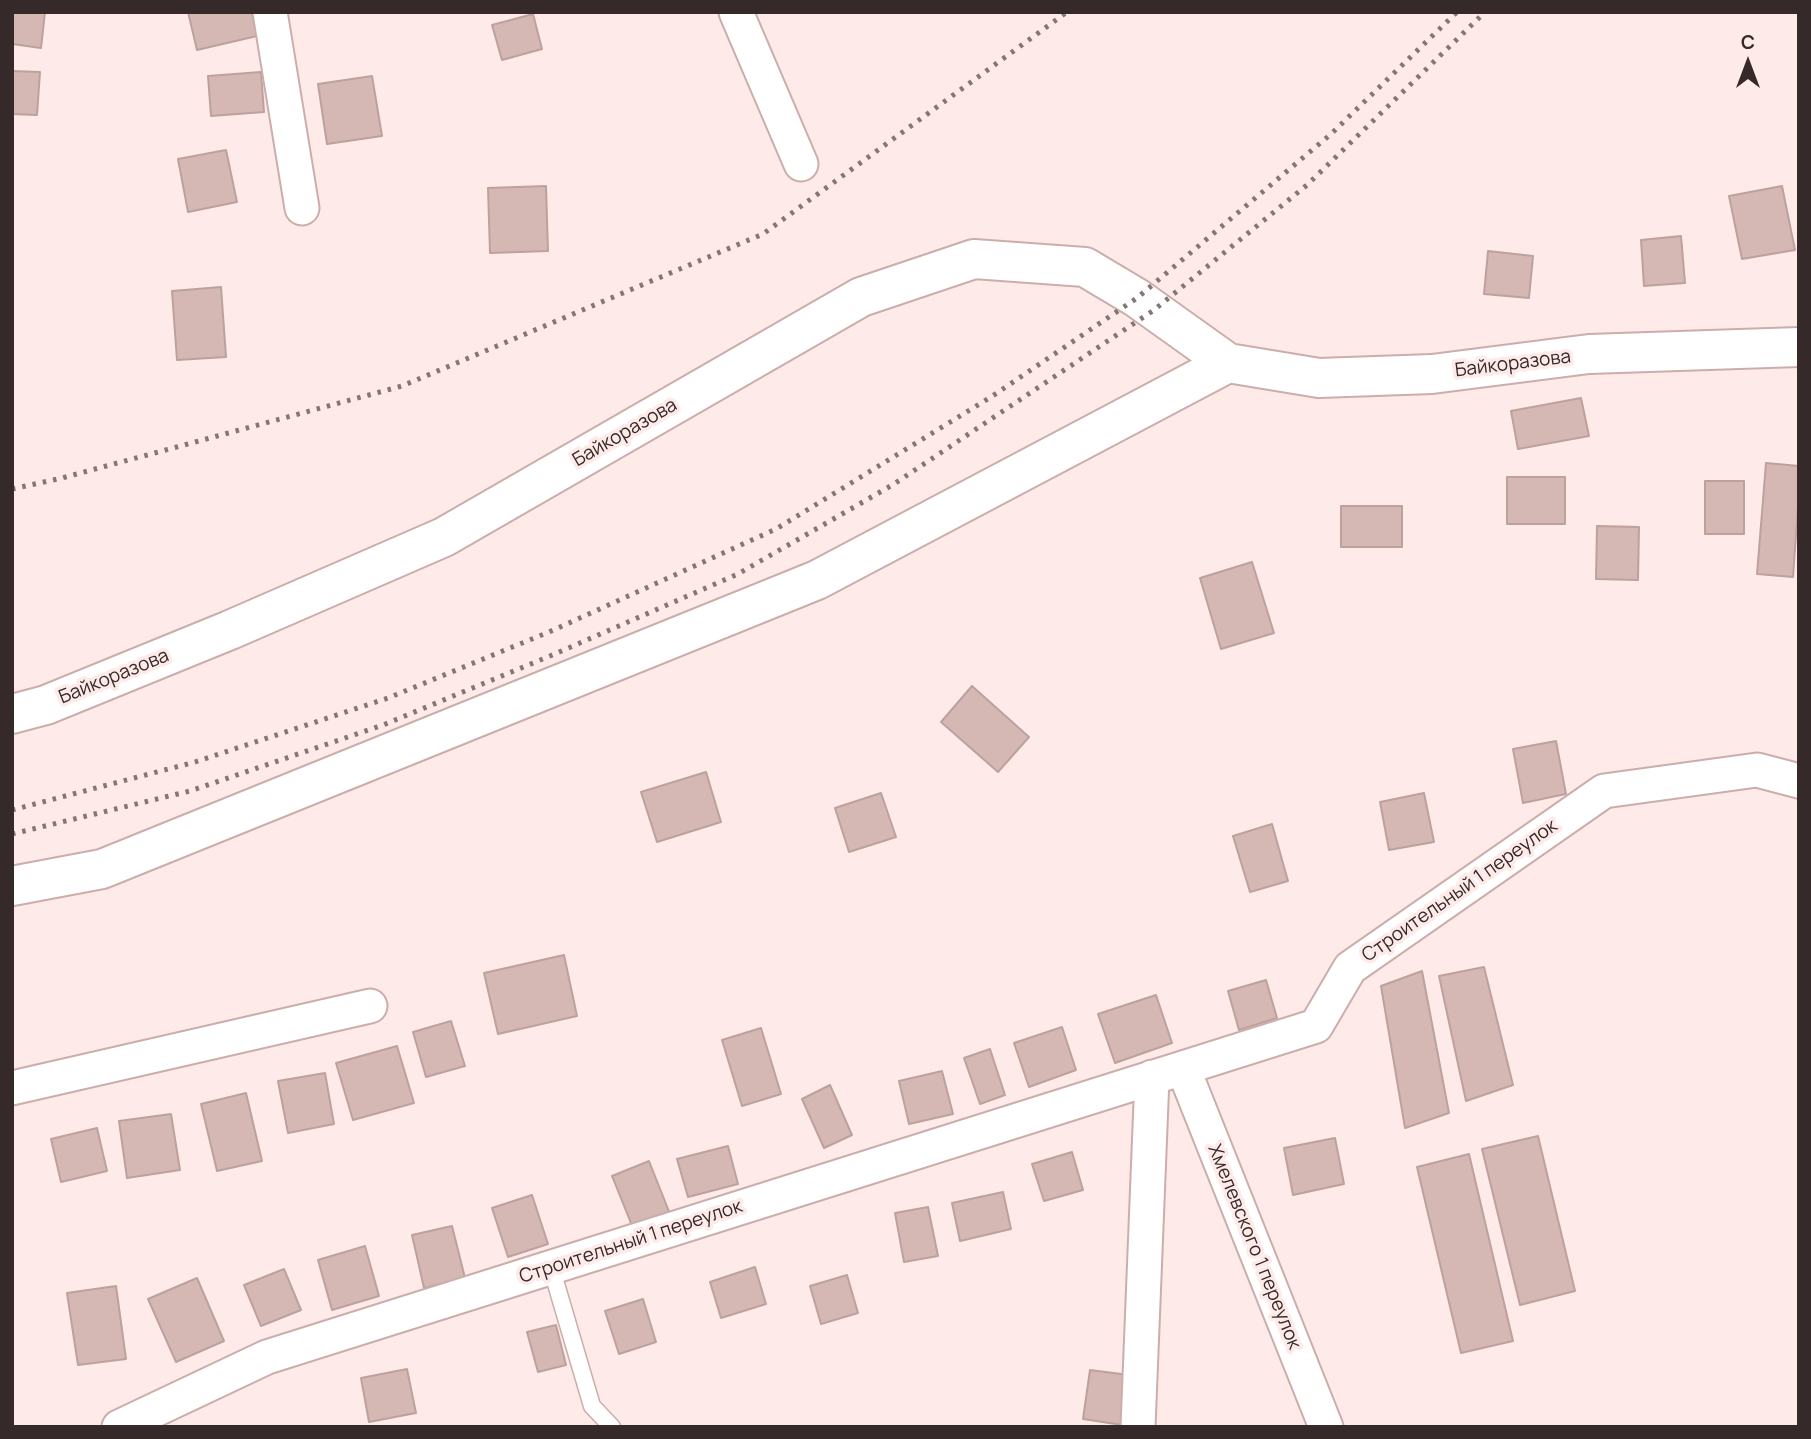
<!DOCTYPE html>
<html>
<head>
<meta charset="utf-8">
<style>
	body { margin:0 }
	#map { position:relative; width:1811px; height:1439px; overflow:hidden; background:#feebe9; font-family:Manrope,sans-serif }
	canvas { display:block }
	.frame { position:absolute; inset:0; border:14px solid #352a29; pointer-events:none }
	.north { position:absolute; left:1713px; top:28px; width:70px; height:70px; -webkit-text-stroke:5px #feebe9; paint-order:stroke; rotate:0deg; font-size:19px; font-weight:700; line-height:28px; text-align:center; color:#352a29 }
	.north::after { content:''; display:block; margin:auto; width:24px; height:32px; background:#352a29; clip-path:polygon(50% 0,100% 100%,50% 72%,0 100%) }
</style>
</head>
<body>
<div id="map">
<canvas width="1811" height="1439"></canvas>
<div class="frame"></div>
<div class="north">С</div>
</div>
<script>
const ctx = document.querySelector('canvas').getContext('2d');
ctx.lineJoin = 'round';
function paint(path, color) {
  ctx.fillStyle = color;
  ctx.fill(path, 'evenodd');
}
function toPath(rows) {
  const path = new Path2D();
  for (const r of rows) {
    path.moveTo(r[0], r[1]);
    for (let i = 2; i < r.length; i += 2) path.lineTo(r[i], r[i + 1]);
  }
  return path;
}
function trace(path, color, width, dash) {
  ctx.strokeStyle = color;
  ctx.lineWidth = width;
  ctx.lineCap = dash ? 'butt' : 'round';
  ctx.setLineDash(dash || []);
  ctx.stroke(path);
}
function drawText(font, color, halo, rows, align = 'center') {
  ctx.font = font + ' Manrope,sans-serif';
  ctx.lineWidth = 7;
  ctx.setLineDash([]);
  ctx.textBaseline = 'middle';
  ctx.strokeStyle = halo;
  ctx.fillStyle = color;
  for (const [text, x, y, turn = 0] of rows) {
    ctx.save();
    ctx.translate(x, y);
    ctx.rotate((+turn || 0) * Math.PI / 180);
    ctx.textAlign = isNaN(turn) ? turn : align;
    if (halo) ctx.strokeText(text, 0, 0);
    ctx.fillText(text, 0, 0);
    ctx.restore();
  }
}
const building = toPath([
	[12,12,45,12,41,48,12,44,12,12],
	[188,12,252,12,257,36,197,50,188,12],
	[533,14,542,49,502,60,492,25,533,14],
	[12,71,40,72,37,115,12,114,12,71],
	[261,72,264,112,211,116,208,76,261,72],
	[372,76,382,136,327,144,318,84,372,76],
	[226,150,237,202,188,212,178,159,226,150],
	[546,186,548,251,490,253,488,188,546,186],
	[1782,186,1795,250,1742,259,1729,196,1782,186],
	[1681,236,1685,283,1644,286,1641,240,1681,236],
	[1488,251,1533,256,1529,298,1484,294,1488,251],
	[221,287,226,357,177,360,172,291,221,287],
	[1581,398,1589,436,1518,449,1511,411,1581,398],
	[1766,463,1799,466,1799,492,1793,577,1757,574,1766,463],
	[1507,477,1565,477,1565,524,1507,524,1507,477],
	[1705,481,1744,481,1744,534,1705,534,1705,481],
	[1341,506,1402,506,1402,547,1341,547,1341,506],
	[1597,526,1639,527,1638,580,1596,579,1597,526],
	[1252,562,1274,633,1221,649,1200,578,1252,562],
	[972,686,1029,737,998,772,941,722,972,686],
	[1556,741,1566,794,1523,803,1513,749,1556,741],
	[706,772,721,822,657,842,641,792,706,772],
	[881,793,896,837,849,852,835,808,881,793],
	[1424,793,1434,842,1389,850,1380,802,1424,793],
	[1272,824,1288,881,1250,892,1233,836,1272,824],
	[564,955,577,1016,498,1034,484,973,564,955],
	[1484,967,1513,1085,1466,1101,1439,976,1484,967],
	[1422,971,1449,1113,1405,1128,1381,986,1422,971],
	[1266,980,1277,1018,1239,1030,1228,991,1266,980],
	[1156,995,1172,1043,1115,1063,1098,1014,1156,995],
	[451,1021,465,1066,426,1077,413,1032,451,1021],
	[1062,1027,1076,1070,1029,1087,1014,1043,1062,1027],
	[761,1028,781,1094,742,1106,722,1040,761,1028],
	[397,1046,414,1103,353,1120,336,1063,397,1046],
	[990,1049,1005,1095,980,1104,964,1058,990,1049],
	[942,1071,953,1114,909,1124,899,1081,942,1071],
	[325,1073,334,1124,288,1133,278,1081,325,1073],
	[830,1085,852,1135,824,1148,802,1099,830,1085],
	[246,1093,262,1161,217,1171,201,1104,246,1093],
	[171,1114,180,1170,127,1178,119,1121,171,1114],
	[97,1128,107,1171,61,1182,51,1139,97,1128],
	[1538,1136,1575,1291,1520,1305,1482,1149,1538,1136],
	[1335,1138,1344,1184,1293,1195,1284,1148,1335,1138],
	[728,1146,738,1184,688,1197,677,1159,728,1146],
	[1072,1152,1083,1190,1044,1201,1032,1164,1072,1152],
	[1469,1154,1513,1341,1461,1353,1417,1167,1469,1154],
	[649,1161,670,1214,633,1228,612,1176,649,1161],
	[1003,1192,1011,1229,960,1241,952,1203,1003,1192],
	[532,1195,548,1244,508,1257,492,1208,532,1195],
	[928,1207,938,1256,904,1262,895,1213,928,1207],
	[452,1226,465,1278,424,1288,412,1235,452,1226],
	[365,1246,379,1296,332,1310,318,1260,365,1246],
	[755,1267,766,1304,721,1318,710,1282,755,1267],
	[284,1269,301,1310,261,1326,244,1285,284,1269],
	[847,1275,858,1313,821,1324,810,1286,847,1275],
	[197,1278,224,1341,176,1362,148,1299,197,1278],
	[116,1286,126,1359,78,1365,67,1293,116,1286],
	[643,1299,656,1342,619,1354,605,1311,643,1299],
	[556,1325,566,1365,538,1372,527,1332,556,1325],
	[407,1369,416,1413,369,1422,361,1378,407,1369],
	[1090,1370,1129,1375,1122,1425,1083,1419,1090,1370]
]);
const service = toPath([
	[551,1267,592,1406,612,1427]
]);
const minor = toPath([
	[270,12,302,208],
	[736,12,801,164],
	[1183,1068,1326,1427],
	[12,1088,370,1006],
	[119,1427,267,1357,1316,1026,1350,968,1604,791,1757,770,1799,781],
	[1138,1427,1152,1077]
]);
const tertiary = toPath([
	[12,714,46,705,230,630,444,537,861,297,974,259,1085,267,1137,298,1228,363,1319,378,1432,374,1589,354,1799,347],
	[12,886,102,869,817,580,1228,363]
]);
const rail = toPath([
	[12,489,62,478,402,386,763,234,1067,12],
	[12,810,195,762,388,698,549,632,776,529,991,397,1137,298,1331,134,1457,12],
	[12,834,190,791,383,725,550,656,738,574,894,484,1154,310,1307,185,1485,12]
]);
const streetNames = [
	["Байкоразова",1513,364,-7],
	["Байкоразова",625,433,-30],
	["Байкоразова",114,677,-22],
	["Строительный 1 переулок",1460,891,-35],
	["Строительный 1 переулок",631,1242,-18],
	["Хмелевского 1 переулок",1254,1247,68]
];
paint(building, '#d5b8b4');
trace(building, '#bda19d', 2);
trace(service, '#cbaeab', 19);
trace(minor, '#cbaeab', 37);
trace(tertiary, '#cbaeab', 42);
trace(service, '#fff', 16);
trace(minor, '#fff', 33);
trace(tertiary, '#fff', 38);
trace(rail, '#847675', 5, [3.5, 7]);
drawText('19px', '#352a29', '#feebe9', streetNames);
</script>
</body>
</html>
